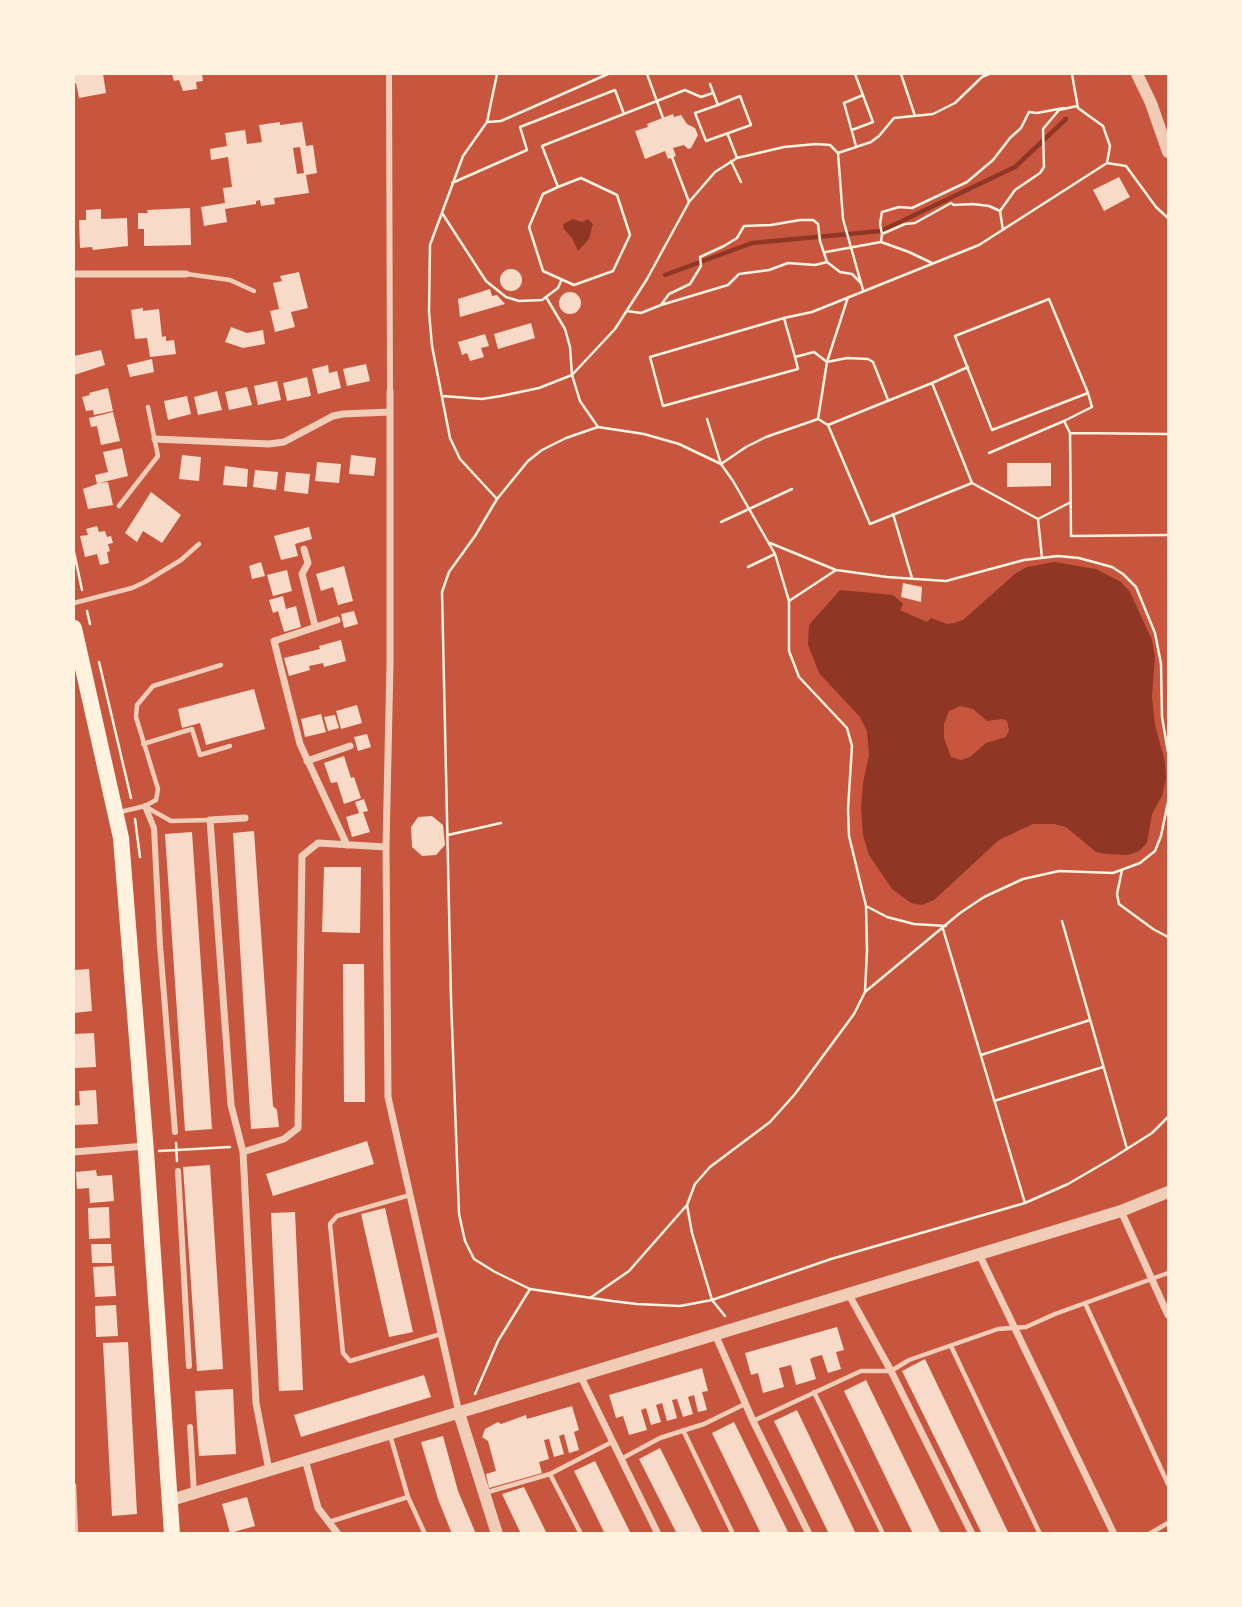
<!DOCTYPE html>
<html>
<head>
<meta charset="utf-8">
<style>
	body { margin:0 }
	#map { position:relative; width:1242px; height:1607px; overflow:hidden; background:#c8553d; font-family:"IBM Plex Sans",sans-serif }
	canvas { display:block }
	.frame { position:absolute; inset:0; border:75px solid #fff3e0; pointer-events:none }
</style>
</head>
<body>
<div id="map">
<canvas width="1242" height="1607"></canvas>
<div class="frame"></div>
</div>
<script>
const ctx = document.querySelector('canvas').getContext('2d');
ctx.lineJoin = 'round';
function paint(path, color) {
  ctx.fillStyle = color;
  ctx.fill(path, 'evenodd');
}
function toPath(rows) {
  const path = new Path2D();
  for (const r of rows) {
    if (r.length === 3) {
      path.moveTo(r[0] + r[2], r[1]);
      path.arc(r[0], r[1], r[2], 0, 2 * Math.PI);
      continue;
    }
    path.moveTo(r[0], r[1]);
    for (let i = 2; i < r.length; i += 2) path.lineTo(r[i], r[i + 1]);
  }
  return path;
}
function trace(path, color, width, dash) {
  ctx.strokeStyle = color;
  ctx.lineWidth = width;
  ctx.lineCap = dash ? 'butt' : 'round';
  ctx.setLineDash(dash || []);
  ctx.stroke(path);
}
const water = toPath([
	[573,219,582,222,588,219,593,224,589,239,578,251,572,238,564,229,563,224],
	[1054,562,1096,569,1121,582,1130,592,1152,640,1155,656,1152,697,1155,725,1165,762,1166,779,1162,796,1152,814,1147,843,1139,851,1128,855,1107,854,1096,852,1066,827,1054,824,1033,824,999,840,934,900,922,905,911,903,892,889,869,855,863,835,861,809,863,783,869,755,867,731,860,717,819,673,808,645,809,625,840,590,893,595,903,604,900,610,927,622,931,618,947,624,954,623,963,620,1016,573,1027,567],
	[960,706,973,709,987,721,1003,719,1007,721,1009,730,1006,737,986,743,970,757,961,760,951,757,944,738,944,724,949,711]
]);
const stream = toPath([
	[665,275,752,243,881,231,1015,167,1066,119]
]);
const building = toPath([
	[74,74,103,74,106,93,79,98,76,83,74,84],
	[172,74,202,74,203,81,196,82,197,89,183,91,179,80,174,81],
	[673,114,674,117,681,115,687,124,695,128,698,135,691,148,688,149,684,145,673,148,676,156,668,159,665,151,645,159,635,131,648,127,647,124],
	[280,122,280,125,302,122,306,146,313,145,317,173,306,175,309,193,274,198,275,204,261,206,260,200,256,201,256,204,225,209,227,222,204,226,201,207,225,203,223,188,232,187,228,157,211,160,210,149,227,146,225,133,245,130,247,144,262,142,259,125],
	[300,147,304,173,297,174,293,148],
	[1119,177,1130,197,1104,211,1093,190],
	[190,208,191,245,144,246,144,229,138,229,138,213,148,213,147,210],
	[101,209,101,219,127,218,128,246,93,250,92,247,80,248,79,220,86,220,86,210],
	[511,280,11],
	[299,272,308,308,291,312,295,327,275,332,270,311,279,309,273,283,282,281,280,276],
	[490,289,492,296,497,295,505,304,460,317,458,299],
	[570,303,11],
	[143,308,143,311,159,309,162,337,166,336,166,341,174,340,176,354,150,357,147,338,135,339,131,310],
	[531,323,535,338,498,349,494,334],
	[231,327,247,333,263,330,265,344,243,348,225,342],
	[485,334,489,346,481,348,484,357,470,361,467,353,462,355,458,342],
	[101,350,105,365,74,375,74,356],
	[152,359,154,372,130,377,127,365],
	[366,364,370,381,347,386,343,369],
	[328,365,329,373,337,371,341,388,318,394,312,369],
	[307,377,311,396,287,401,283,383],
	[277,381,281,400,258,405,254,386],
	[247,387,252,405,229,410,225,392],
	[108,388,113,411,94,415,93,410,86,411,82,397,90,395,89,393],
	[217,391,222,410,198,415,194,397],
	[187,396,191,414,168,420,164,401],
	[113,412,120,441,101,445,97,426,91,427,89,418],
	[122,448,128,476,99,483,108,482,113,505,88,509,83,489,97,484,95,475,108,472,103,452],
	[182,455,201,457,199,481,179,479],
	[351,455,376,458,374,476,349,474],
	[317,462,341,464,339,483,315,481],
	[1007,463,1051,463,1051,486,1007,487],
	[225,466,248,469,247,487,223,485],
	[255,470,278,472,276,490,253,487],
	[286,472,310,474,308,494,284,491],
	[151,492,181,515,162,543,143,531,137,542,125,533],
	[97,526,99,532,105,531,107,537,111,536,113,543,108,544,110,551,107,552,109,563,100,565,97,554,85,557,80,536,88,535,86,529],
	[309,527,312,539,295,544,298,556,281,560,274,536],
	[261,562,265,576,252,579,249,566],
	[344,566,353,601,338,605,333,587,321,591,316,574],
	[287,570,292,591,273,596,267,575],
	[903,583,922,587,921,602,901,597],
	[283,596,286,609,296,606,301,627,284,632,278,611,273,613,269,600],
	[354,611,358,624,344,628,341,614],
	[341,640,346,661,324,667,323,663,309,666,310,670,289,676,284,658,320,649,319,646],
	[254,689,265,729,206,745,200,723,182,728,178,709],
	[357,705,362,723,341,729,336,711],
	[321,714,326,732,305,737,301,719],
	[335,715,339,728,328,731,324,717],
	[367,734,371,747,358,751,354,737],
	[344,756,351,778,354,777,361,798,344,804,337,782,331,783,324,763],
	[364,799,368,811,363,812,370,832,352,837,346,817,359,813,355,802],
	[432,816,443,825,445,845,436,855,422,856,412,847,411,827,418,817],
	[254,831,273,1106,277,1110,279,1127,251,1129,233,833],
	[192,832,212,1129,185,1131,165,834],
	[324,867,361,867,360,933,322,932],
	[343,964,364,964,365,1102,344,1102],
	[89,969,92,1011,74,1013,74,970],
	[94,1033,96,1067,75,1068,74,1034],
	[96,1090,98,1124,74,1125,74,1106,80,1105,79,1091],
	[367,1141,374,1164,273,1196,266,1174],
	[210,1165,223,1369,197,1371,183,1167],
	[96,1170,97,1176,112,1175,114,1201,90,1203,89,1188,77,1189,76,1172],
	[109,1207,110,1238,89,1239,88,1208],
	[385,1208,413,1332,389,1337,361,1214],
	[295,1212,303,1390,279,1391,271,1213],
	[91,1244,111,1244,112,1263,92,1263],
	[114,1266,116,1296,95,1297,93,1267],
	[116,1305,118,1336,96,1337,95,1306],
	[837,1327,844,1350,836,1352,841,1369,828,1373,822,1355,814,1357,810,1359,816,1379,796,1385,791,1365,779,1368,784,1387,763,1393,758,1373,751,1375,745,1353],
	[128,1342,137,1514,112,1516,103,1343],
	[925,1359,1009,1534,982,1534,902,1371],
	[702,1368,708,1391,702,1392,707,1410,698,1412,694,1395,688,1397,693,1414,683,1417,677,1399,672,1400,677,1418,667,1421,662,1403,656,1405,661,1422,651,1425,646,1408,641,1410,647,1430,629,1435,623,1416,616,1418,609,1395],
	[424,1375,431,1397,301,1437,294,1415],
	[866,1380,941,1534,913,1534,844,1391],
	[233,1389,236,1454,199,1456,195,1391],
	[572,1406,579,1430,574,1432,579,1450,569,1453,564,1434,559,1436,564,1454,554,1457,549,1439,544,1440,549,1459,539,1462,542,1473,489,1488,486,1474,496,1471,488,1441,482,1437,485,1429,498,1422,501,1424,526,1415,527,1419],
	[797,1410,856,1534,829,1534,774,1421],
	[734,1422,789,1534,761,1534,712,1433],
	[443,1436,458,1491,476,1534,452,1534,438,1499,421,1442],
	[660,1448,703,1534,677,1534,639,1459],
	[595,1461,631,1534,605,1534,574,1471],
	[524,1487,547,1534,521,1534,502,1494],
	[247,1497,255,1526,230,1533,222,1504]
]);
const path = toPath([
	[497,74,487,122,463,156,430,245,429,312,432,346,450,438,460,459,497,499],
	[647,74,663,118],
	[901,74,915,116],
	[710,84,718,105,695,113,706,141,751,125,740,96,718,105],
	[488,122,501,121,608,74],
	[852,130,873,122,855,74],
	[728,135,737,158],
	[856,146,844,103,863,95],
	[838,153,843,219,863,290],
	[672,157,689,202],
	[731,161,741,182],
	[1107,163,1126,166,1156,207,1168,218],
	[452,183,527,150,520,127,615,90,624,114],
	[558,187,543,194,529,227,543,271,574,285,613,271,630,235,617,195,581,178,558,187,542,146,685,90,701,97,713,93],
	[442,213,486,281,506,297,519,301,542,300,558,288,561,281],
	[1003,230,1000,211,1015,190,1040,173,1044,167,1043,129,1059,110,1077,106],
	[882,234,880,224,882,212,899,207,912,208,967,182,993,160,1010,138,1021,128,1029,112,1037,113,1064,108],
	[826,252,881,242],
	[932,263,909,252,881,242,882,234,905,224,915,223,951,203,954,205,973,204,989,206,1000,211],
	[661,305,728,285,739,274,769,270,788,263,815,265,827,262,840,272,852,274,861,283],
	[627,311,641,313,661,305,669,294,690,284,701,266,700,257,724,246,737,238,744,226,771,225,800,220,813,220,818,224,820,241,827,262],
	[784,318,812,312,979,245,1107,163,1110,146,1103,126,1078,108,1072,74],
	[795,357,798,369,663,406,650,357,784,318,795,357,814,352,827,362,847,358,868,359,873,362,888,400],
	[932,383,968,367],
	[442,396,482,399,501,396,539,388,572,375,570,347,565,329,546,297],
	[707,419,721,464,746,447,766,437,818,419,828,425],
	[818,419,827,362,848,297],
	[1064,421,1092,407,1088,393,1049,299,955,336,992,430,1088,393],
	[598,427,580,401,572,375,615,329,647,279,689,202,715,172,737,158,784,147,816,144,830,145,838,153,871,142,879,136,894,118,933,114,955,103,982,77,989,74],
	[1168,434,1070,433,1071,536,1168,535],
	[989,453,1064,421,1070,433],
	[972,483,932,383,828,425,870,524,972,483,1038,519,1042,558],
	[893,514,912,578],
	[1038,519,1069,503],
	[721,522,792,489],
	[770,543,836,570,887,577,946,581,1024,560,1058,556,1079,558,1112,567,1123,574,1136,587,1155,633,1161,664,1162,717,1168,752],
	[74,552,82,590],
	[748,567,775,554],
	[789,601,836,570],
	[87,611,90,624],
	[99,662,131,798],
	[135,819,140,857],
	[448,835,501,823],
	[1122,870,1117,894,1119,904,1153,929,1168,937],
	[866,906,887,917,914,924,946,926],
	[1062,921,1127,1149],
	[943,929,1025,1203],
	[865,992,960,913,984,897,1023,879,1059,871,1113,873,1140,863,1155,851,1161,836,1168,802],
	[981,1055,1090,1020],
	[994,1101,1103,1067],
	[176,1143,177,1161],
	[159,1151,230,1147],
	[687,1205,692,1233,712,1300,725,1316],
	[590,1298,629,1271,687,1205,695,1184,710,1167,770,1122,795,1094,854,1014,865,992,867,950,866,906,849,836,848,809,852,746,847,728,799,677,789,651,789,601,775,554,733,481,721,464,679,444,644,434,598,427,566,438,542,450,528,461,497,499,475,536,449,572,442,592,451,999,459,1214,465,1241,474,1259,495,1272,530,1289,612,1301,637,1304,680,1306,712,1300,831,1259,1025,1203,1068,1184,1111,1159,1152,1133,1168,1117],
	[475,1394,498,1341,530,1289]
]);
const service = toPath([
	[187,274,230,280,254,291],
	[119,506,158,456,148,407],
	[74,603,132,588,145,582,181,560,199,544],
	[143,744,192,729,200,755,230,746],
	[146,807,171,821,210,820],
	[120,812,145,806,156,800,158,789,136,717,137,705,153,686,221,665],
	[410,1195,337,1216,330,1224,343,1353,350,1361,441,1334],
	[1085,1303,1168,1484],
	[951,1346,1040,1534],
	[814,1392,883,1534],
	[753,1421,861,1371,891,1371,909,1360,998,1329,1026,1327,1055,1314,1168,1273],
	[683,1430,733,1534],
	[621,1459,660,1438,704,1424,745,1404],
	[550,1474,581,1534],
	[74,1485,76,1534],
	[488,1492,550,1474,612,1442],
	[408,1497,425,1534],
	[329,1522,408,1497,390,1435],
	[1149,1534,1168,1523]
]);
const pedestrian = toPath([
	[389,74,390,391],
	[145,806,154,828,160,945,175,1132],
	[178,1171,189,1366],
	[190,1427,194,1493]
]);
const minor = toPath([
	[74,274,186,274],
	[390,391,390,664,386,847,388,1097,459,1413],
	[155,439,269,444,284,442,333,416,343,414,390,412],
	[304,549,308,563,302,574,315,626],
	[337,620,274,641,300,744,347,845],
	[307,761,350,746],
	[74,1152,145,1146],
	[243,1152,231,1105,210,820,245,818],
	[1121,1211,1168,1315],
	[979,1254,1114,1534],
	[848,1293,891,1371,972,1534],
	[715,1334,753,1421,809,1534],
	[580,1375,658,1534],
	[305,1459,318,1508,338,1534],
	[269,1470,256,1403,243,1152,284,1139,298,1128,302,856,318,843,386,847]
]);
const tertiary = toPath([
	[1137,74,1151,103,1168,152],
	[459,1413,497,1534],
	[168,1501,1121,1211,1168,1192]
]);
const primary = toPath([
	[74,628,121,838,146,1152,172,1534]
]);
paint(water, '#8f3625');
trace(stream, '#8f3625', 4.5);
paint(building, '#f7dbc8');
trace(path, '#fff3e0', 2.5);
trace(service, '#f1ccb7', 4.5);
trace(pedestrian, '#f1ccb7', 6);
trace(minor, '#f1ccb7', 7);
trace(tertiary, '#f1ccb7', 12);
trace(primary, '#fff3e0', 16);
</script>
</body>
</html>
